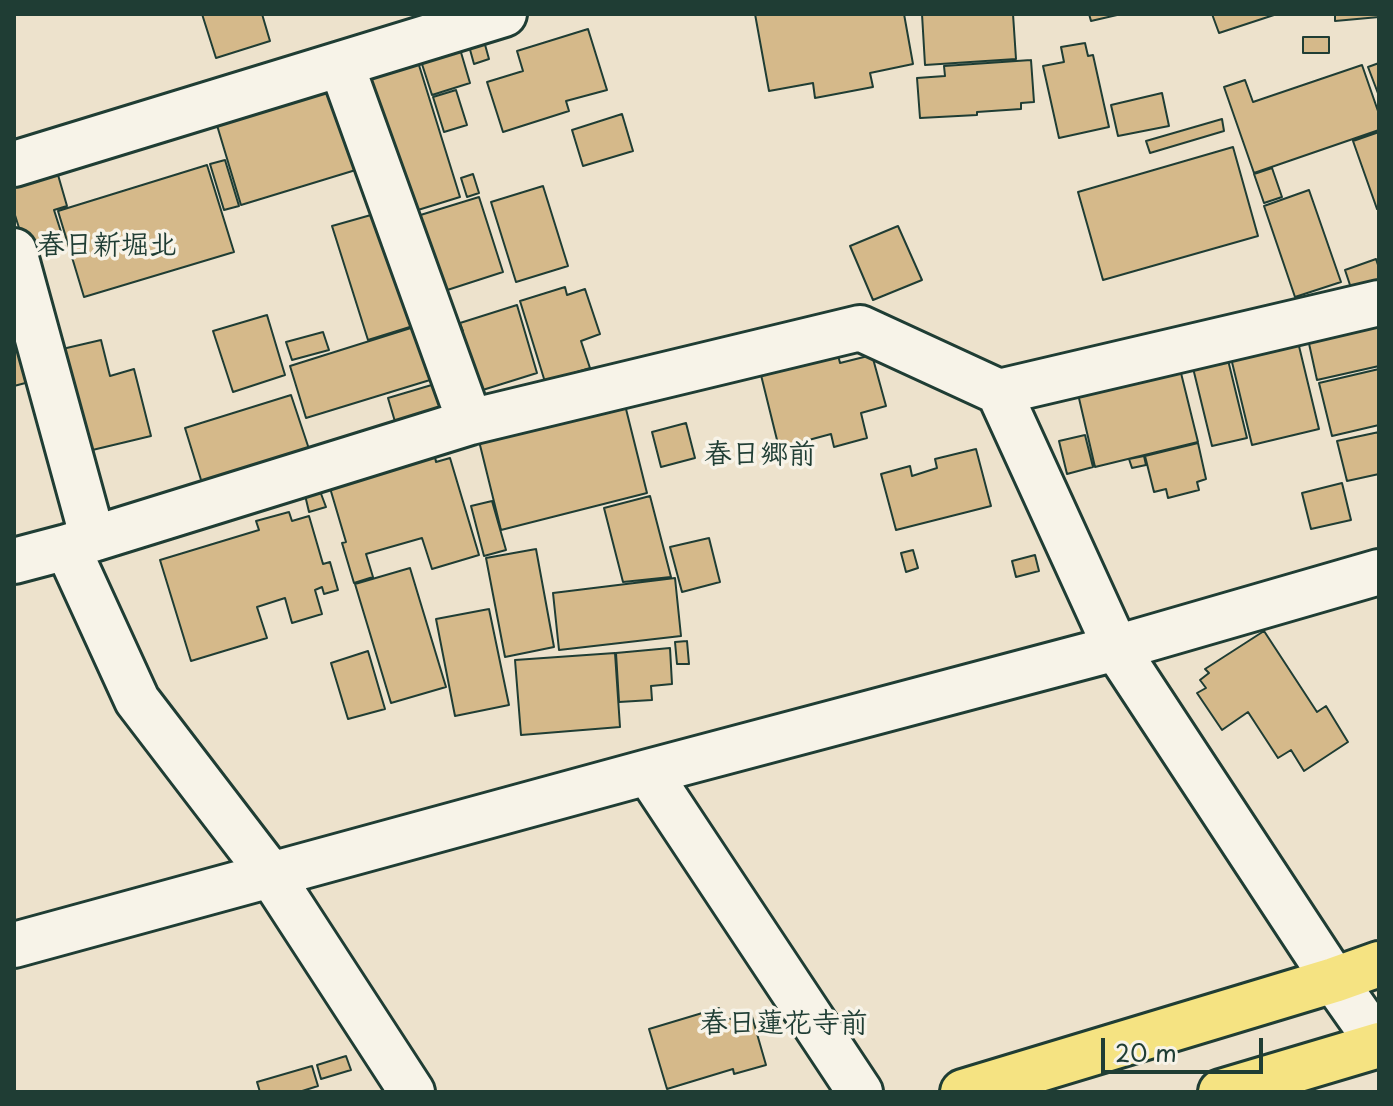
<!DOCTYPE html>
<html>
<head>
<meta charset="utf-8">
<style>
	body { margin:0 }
	#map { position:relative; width:1393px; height:1106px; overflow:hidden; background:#ede2cc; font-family:"Playpen Sans",sans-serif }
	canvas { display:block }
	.frame { position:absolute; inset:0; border:16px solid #1f3d34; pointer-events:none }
	.scale { position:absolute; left:1101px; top:1038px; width:162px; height:36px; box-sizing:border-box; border:4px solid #1f3d34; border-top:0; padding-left:10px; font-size:24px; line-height:28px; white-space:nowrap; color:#1f3d34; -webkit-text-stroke:6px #f7f3e8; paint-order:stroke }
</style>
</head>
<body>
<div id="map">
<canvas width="1393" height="1106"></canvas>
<div class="frame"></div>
<div class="scale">20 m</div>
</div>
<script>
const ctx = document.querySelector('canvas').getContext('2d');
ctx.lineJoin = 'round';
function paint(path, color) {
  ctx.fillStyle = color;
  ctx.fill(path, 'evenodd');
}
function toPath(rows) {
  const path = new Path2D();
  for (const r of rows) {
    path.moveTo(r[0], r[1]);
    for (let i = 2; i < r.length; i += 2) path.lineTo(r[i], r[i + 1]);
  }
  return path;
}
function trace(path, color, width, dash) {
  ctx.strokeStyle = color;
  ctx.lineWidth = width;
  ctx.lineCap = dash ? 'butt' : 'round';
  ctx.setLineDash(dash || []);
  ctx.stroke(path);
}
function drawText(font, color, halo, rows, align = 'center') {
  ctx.font = font + ' "Playpen Sans","Klee One",sans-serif';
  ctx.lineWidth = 7;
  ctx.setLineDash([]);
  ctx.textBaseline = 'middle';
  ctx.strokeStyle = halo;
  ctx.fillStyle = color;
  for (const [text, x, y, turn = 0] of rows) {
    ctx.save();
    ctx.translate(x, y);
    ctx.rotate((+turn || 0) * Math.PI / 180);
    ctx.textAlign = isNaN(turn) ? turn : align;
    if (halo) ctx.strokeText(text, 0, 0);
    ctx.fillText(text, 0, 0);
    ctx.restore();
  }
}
const building = toPath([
	[202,14,262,14,270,41,216,58,202,14],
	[755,14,904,14,913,64,870,73,873,87,815,98,813,83,769,91,755,14],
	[922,14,1013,14,1016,59,925,65,922,14],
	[1089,14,1117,14,1117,15,1091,21,1089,14],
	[1212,14,1277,14,1219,33,1212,14],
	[1335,14,1379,14,1379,17,1335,21,1335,14],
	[588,29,607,90,566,101,569,111,503,132,487,82,523,71,517,51,588,29],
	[1303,37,1329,37,1329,53,1303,53,1303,37],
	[484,41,489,59,474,64,469,46,484,41],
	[1085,43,1088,56,1093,55,1109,127,1059,138,1043,66,1064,62,1061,47,1085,43],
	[460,49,470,83,432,95,421,61,460,49],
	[1031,60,1034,102,1021,103,1021,109,977,112,977,115,920,118,917,78,945,76,944,66,1031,60],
	[418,62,460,197,405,214,363,79,418,62],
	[1379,63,1379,96,1368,67,1379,63],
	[1362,65,1379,114,1379,130,1254,173,1224,87,1245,80,1253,102,1362,65],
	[333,86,359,169,241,205,216,122,333,86],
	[456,90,467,125,444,132,433,97,456,90],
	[1162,93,1169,126,1118,136,1111,105,1162,93],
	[622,114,633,151,583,166,572,130,622,114],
	[1222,119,1224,131,1150,153,1146,141,1222,119],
	[1379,132,1379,208,1377,209,1353,141,1379,132],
	[1233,147,1258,236,1103,280,1078,192,1233,147],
	[225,160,239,206,224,210,210,164,225,160],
	[207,165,234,252,84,297,58,211,207,165],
	[56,168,67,206,54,210,62,235,25,247,14,212,14,181,56,168],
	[1272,168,1282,197,1264,203,1254,174,1272,168],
	[473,174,479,193,467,197,461,178,473,174],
	[543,186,568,266,516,282,491,202,543,186],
	[1309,190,1341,282,1295,297,1264,206,1309,190],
	[479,197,503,272,438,293,414,217,479,197],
	[378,213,413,326,368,340,332,226,378,213],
	[898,226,922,280,873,300,850,246,898,226],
	[1376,259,1379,268,1379,282,1352,291,1345,270,1376,259],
	[565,287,567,295,585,289,600,334,581,341,590,368,545,382,520,301,565,287],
	[517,305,537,373,473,393,455,333,463,331,460,323,517,305],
	[14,309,33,381,14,386,14,309],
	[267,315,285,375,233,392,213,331,267,315],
	[1379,322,1379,366,1317,380,1308,339,1379,322],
	[414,327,430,380,306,418,290,366,414,327],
	[323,332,329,350,292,360,286,342,323,332],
	[101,340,110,376,134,369,151,436,84,452,58,350,101,340],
	[1298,342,1319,429,1252,445,1231,358,1298,342],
	[837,351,840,363,872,355,886,406,861,413,867,438,834,447,831,434,779,448,760,371,837,351],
	[1228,360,1247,438,1212,446,1193,368,1228,360],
	[1180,369,1198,442,1095,467,1078,394,1180,369],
	[1379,369,1379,425,1332,436,1319,383,1379,369],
	[435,384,443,411,396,425,388,398,435,384],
	[291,395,309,449,202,483,185,428,291,395],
	[625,405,647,493,501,530,479,441,625,405],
	[686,423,695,458,661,467,652,432,686,423],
	[1379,432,1379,474,1347,481,1337,441,1379,432],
	[1085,435,1093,467,1067,474,1059,441,1085,435],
	[1198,443,1206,479,1197,482,1199,490,1168,498,1166,489,1154,492,1145,456,1198,443],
	[976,449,991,506,896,530,881,474,910,466,912,476,937,468,935,459,976,449],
	[1144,456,1146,465,1132,468,1129,459,1144,456],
	[435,457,436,462,450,458,479,555,432,569,422,538,366,554,373,577,354,583,342,543,346,542,330,488,435,457],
	[1342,483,1351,520,1311,529,1302,493,1342,483],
	[320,491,326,507,309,512,305,495,320,491],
	[650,496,671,577,623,582,604,508,650,496],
	[492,501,506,550,484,556,471,506,492,501],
	[289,512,292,521,309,516,323,564,330,562,338,590,324,594,322,587,315,590,322,614,292,623,285,598,257,607,267,638,191,661,160,560,259,530,256,521,289,512],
	[709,538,720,582,682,592,670,547,709,538],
	[536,549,554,647,505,657,486,558,536,549],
	[913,550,918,568,906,572,901,553,913,550],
	[1035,555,1039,571,1016,577,1012,561,1035,555],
	[410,568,446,687,391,703,355,584,410,568],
	[675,578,681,636,559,650,553,593,675,578],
	[489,609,509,705,455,716,436,619,489,609],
	[1264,631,1317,712,1326,706,1348,742,1304,771,1291,750,1278,758,1248,712,1222,730,1197,693,1206,688,1200,680,1209,673,1205,669,1264,631],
	[687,641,689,664,677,664,675,642,687,641],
	[670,648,672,684,651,686,652,700,619,702,616,653,670,648],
	[368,651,385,709,348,719,331,663,368,651],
	[615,653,620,727,521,735,515,660,615,653],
	[719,1008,723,1021,751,1013,766,1065,734,1074,733,1069,667,1089,649,1029,719,1008],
	[346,1056,351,1070,321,1079,317,1065,346,1056],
	[312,1066,318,1086,299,1092,260,1092,257,1082,312,1066]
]);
const street = toPath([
	[341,64,470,422],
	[14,164,504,14],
	[14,251,93,539],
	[999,392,1116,648,1334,980,1379,1044],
	[67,547,137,700,271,875,412,1092],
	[14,561,67,547,470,422,860,328,999,392,1379,303],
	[648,772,860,1092],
	[14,945,648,772,1116,648,1379,572]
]);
const primary = toPath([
	[963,1092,1334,980,1379,964],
	[1221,1092,1379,1045]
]);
const quarterNames = [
	["春日新堀北",107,246],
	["春日郷前",760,455],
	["春日蓮花寺前",784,1024]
];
paint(building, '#d5b98a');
trace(building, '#1f3d34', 2);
trace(street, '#1f3d34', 50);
trace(primary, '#1f3d34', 50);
trace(street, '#f7f3e8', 44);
trace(primary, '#f5e382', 44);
drawText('bold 28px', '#1f3d34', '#f7f3e8', quarterNames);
</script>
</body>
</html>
